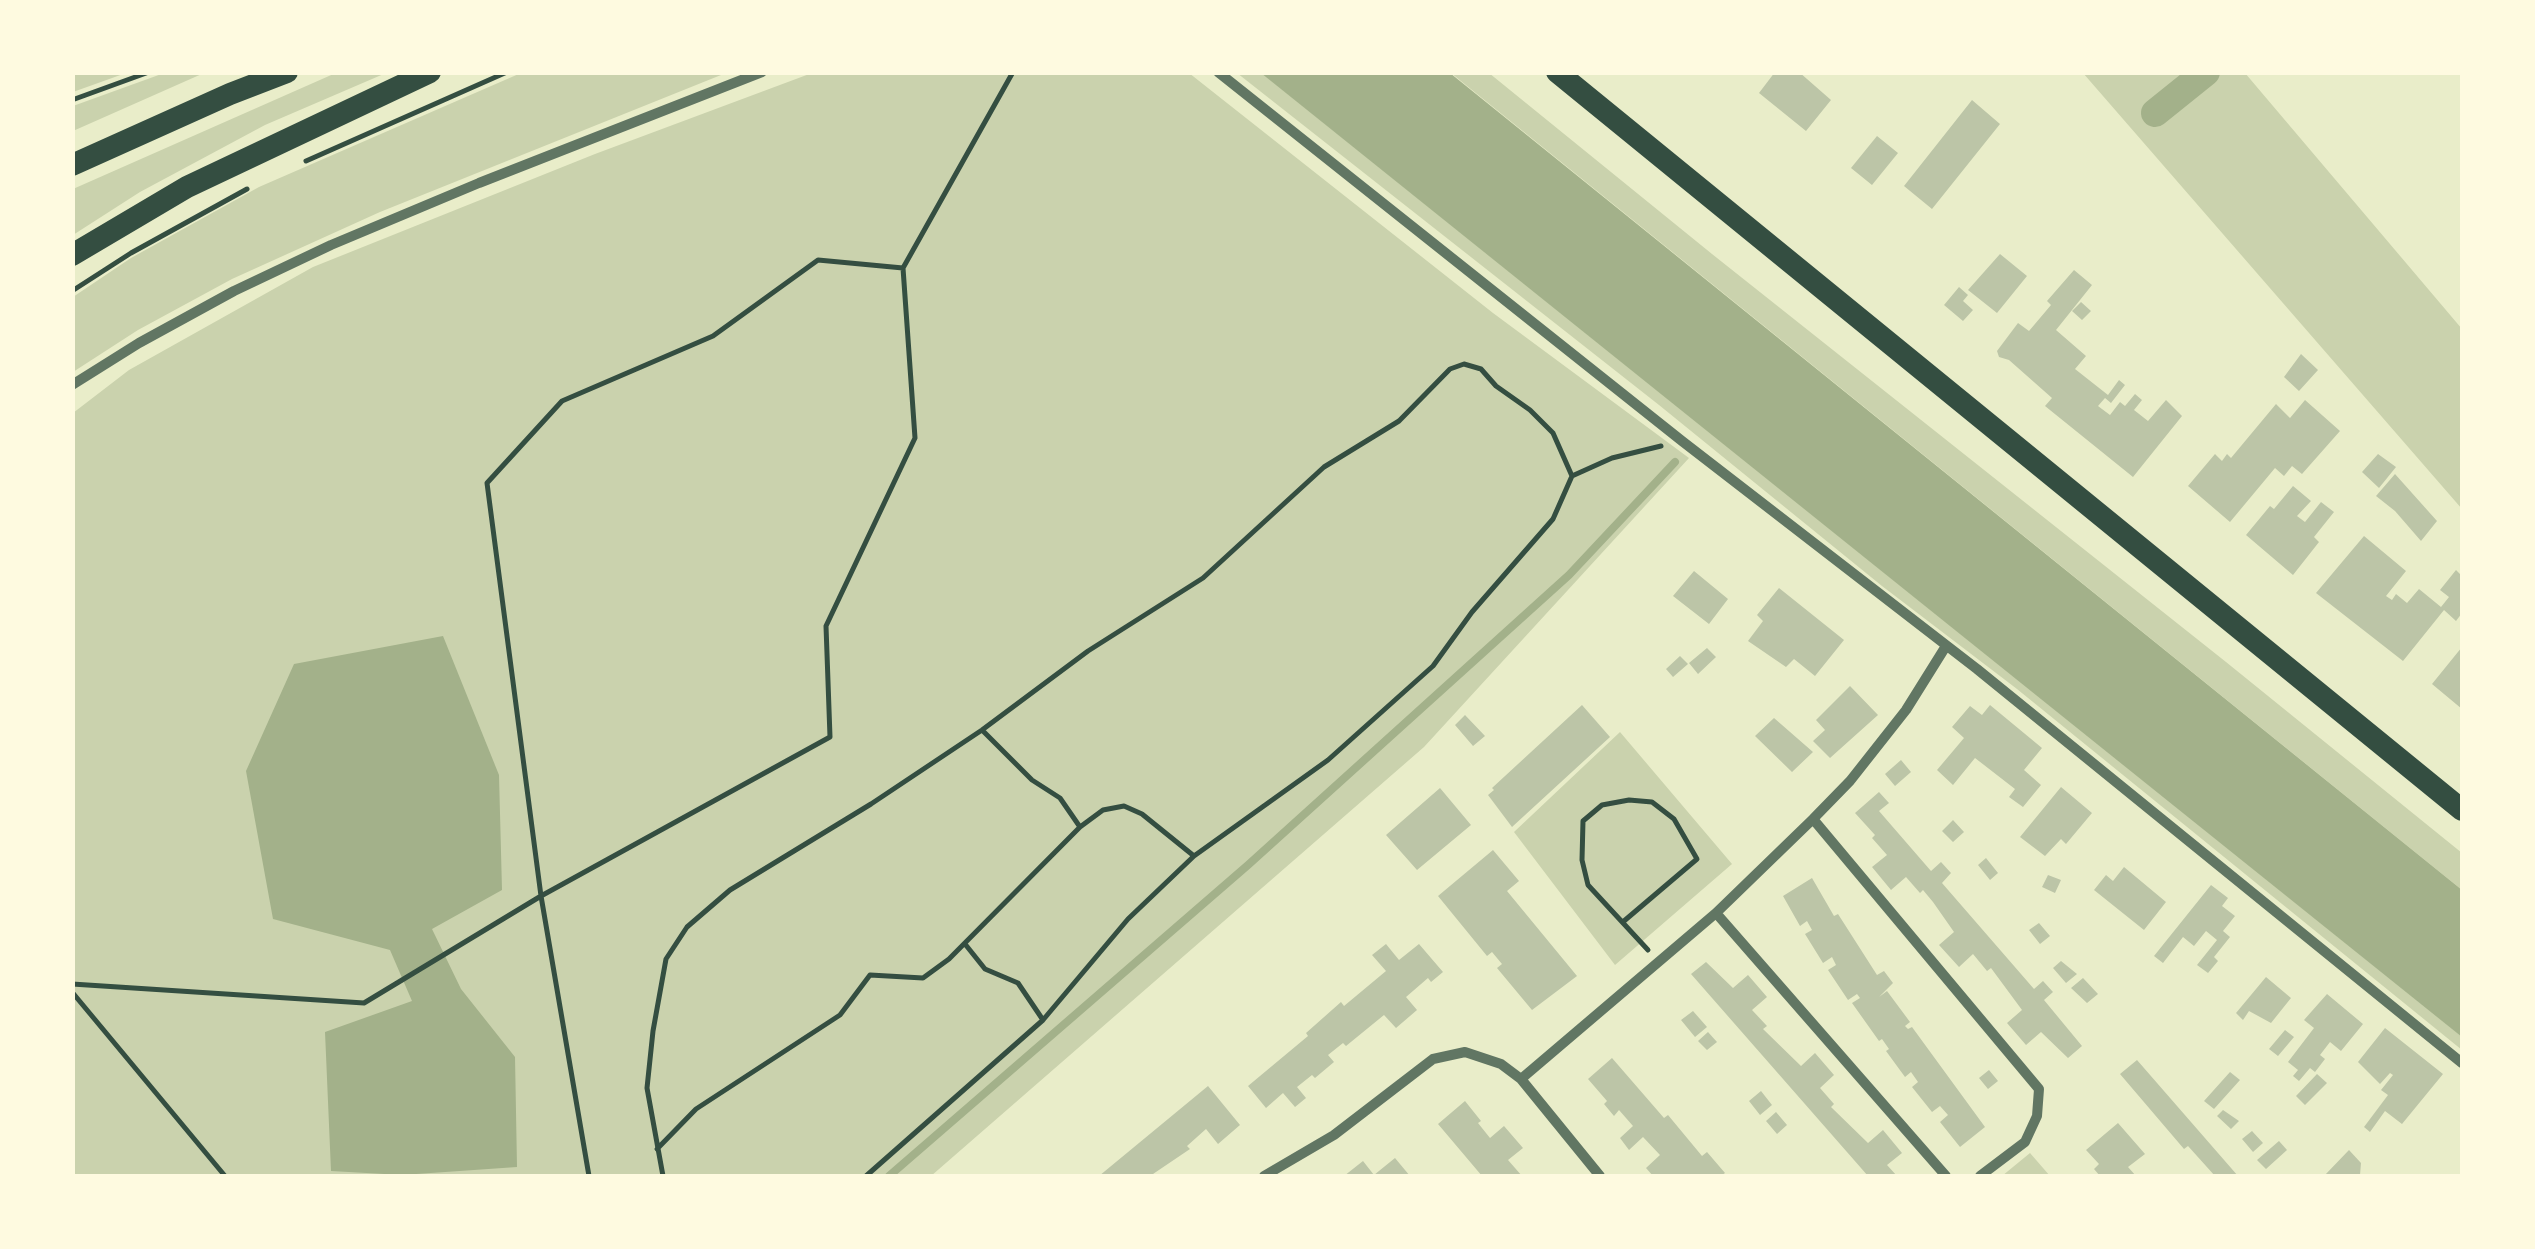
<!DOCTYPE html>
<html>
<head>
<meta charset="utf-8">
<style>
	body { margin:0 }
	#map { position:relative; width:2535px; height:1249px; overflow:hidden; background:#e9edc9; font-family:"PT Sans",sans-serif }
	canvas { display:block }
	.frame { position:absolute; inset:0; border:75px solid #fefae0; pointer-events:none }
</style>
</head>
<body>
<div id="map">
<canvas width="2535" height="1249"></canvas>
<div class="frame"></div>
</div>
<script>
const ctx = document.querySelector('canvas').getContext('2d');
ctx.lineJoin = 'round';
function paint(path, color) {
  ctx.fillStyle = color;
  ctx.fill(path, 'evenodd');
}
function toPath(rows) {
  const path = new Path2D();
  for (const r of rows) {
    path.moveTo(r[0], r[1]);
    for (let i = 2; i < r.length; i += 2) path.lineTo(r[i], r[i + 1]);
  }
  return path;
}
function trace(path, color, width, dash) {
  ctx.strokeStyle = color;
  ctx.lineWidth = width;
  ctx.lineCap = dash ? 'butt' : 'round';
  ctx.setLineDash(dash || []);
  ctx.stroke(path);
}
const green = toPath([
	[73,72,126,72,126,73,73,92],
	[167,72,204,73,73,131,73,106],
	[338,72,386,73,265,125,140,192,73,235,73,189],
	[521,73,726,73,380,212,232,279,138,330,73,372,73,297,131,258,259,187],
	[812,73,1189,73,1493,313,1689,458,1424,747,931,1176,73,1176,73,413,129,370,313,267,595,154],
	[1237,73,1262,73,2462,1036,2462,1050,2017,689,1882,586,1659,405],
	[1451,73,1489,73,1712,254,2226,662,2462,853,2462,890],
	[2083,73,2245,73,2462,329,2462,509],
	[1620,732,1732,864,1615,965,1514,832],
	[2030,1153,2050,1176,2002,1176]
]);
const water = toPath([
	[1261,73,1450,73,2462,890,2462,1037],
	[443,636,499,775,502,890,432,929,461,989,515,1057,517,1167,402,1175,331,1171,325,1032,412,1001,390,950,273,919,246,771,294,664]
]);
const stream = toPath([
	[889,1176,1248,865,1569,575,1675,462]
]);
const canal = toPath([
	[2155,113,2206,72]
]);
const building = toPath([
	[1775,72,1799,72,1831,100,1806,131,1759,93],
	[1972,100,2000,124,1932,209,1904,186],
	[1877,136,1898,153,1872,185,1851,168],
	[2000,254,2027,276,1997,313,1968,290],
	[2074,270,2092,285,2056,330,2086,356,2075,369,2108,395,2119,380,2125,385,2111,403,2105,398,2098,406,2110,415,2120,402,2125,406,2135,394,2142,400,2134,410,2148,421,2166,400,2182,416,2133,477,2045,406,2052,398,2009,360,1999,357,1997,351,2018,323,2029,331,2051,305,2047,301],
	[1959,287,1968,295,1963,301,1973,310,1963,321,1944,305],
	[2081,302,2091,311,2082,320,2072,311],
	[2301,354,2318,370,2299,391,2284,377],
	[2305,400,2340,431,2302,474,2292,466,2284,476,2275,468,2230,522,2188,486,2215,454,2222,461,2227,454,2231,458,2276,404,2290,418],
	[2378,454,2396,467,2379,488,2362,472],
	[2395,474,2437,521,2421,541,2395,511,2376,496],
	[2293,486,2311,501,2297,516,2305,522,2321,502,2334,512,2314,537,2319,542,2293,575,2246,535,2270,506,2274,509],
	[2364,536,2406,571,2386,596,2392,600,2396,594,2407,603,2419,589,2441,607,2449,597,2440,590,2456,570,2462,576,2462,613,2456,621,2444,610,2403,661,2316,593],
	[1694,571,1728,599,1709,624,1673,596],
	[1779,588,1844,640,1815,676,1794,659,1786,667,1748,641,1763,621,1757,615],
	[2462,647,2462,709,2432,684],
	[1707,648,1716,657,1698,674,1689,663],
	[1680,656,1688,664,1673,677,1666,669],
	[1850,686,1878,715,1830,758,1813,741,1825,730,1816,720],
	[1582,705,1610,737,1512,827,1488,795,1494,790,1492,788],
	[1990,705,2042,748,2024,770,2041,785,2023,807,2009,797,2015,789,1975,758,1953,785,1937,770,1964,738,1952,727,1970,706,1982,715],
	[1465,715,1485,736,1473,746,1455,725],
	[1774,718,1813,752,1792,772,1755,736],
	[1901,760,1911,772,1895,786,1885,774],
	[2061,787,2092,813,2066,844,2061,839,2045,856,2020,837],
	[1440,788,1471,825,1417,870,1386,835],
	[1879,792,1889,803,1879,811,1931,871,1941,862,1951,873,1942,883,2034,989,2043,981,2053,992,2044,1000,2082,1046,2068,1058,2041,1032,2026,1045,2007,1023,2022,1010,1991,968,1987,971,1973,954,1959,967,1939,945,1954,932,1933,902,1923,890,1920,893,1906,877,1891,890,1872,867,1887,855,1872,838,1875,835,1855,813],
	[1953,820,1964,832,1953,842,1942,831],
	[1493,850,1519,881,1507,891,1577,976,1532,1010,1497,968,1502,964,1492,952,1487,956,1438,896],
	[1986,858,1998,873,1990,880,1978,865],
	[2124,867,2166,902,2144,930,2094,890,2106,875,2113,881],
	[2048,875,2061,880,2055,893,2042,887],
	[1812,878,1834,916,1838,914,1877,975,1884,971,1893,983,1879,997,1887,991,1910,1022,1905,1026,1908,1029,1912,1027,1985,1127,1960,1147,1940,1122,1948,1115,1940,1106,1932,1112,1912,1087,1918,1082,1911,1072,1905,1077,1886,1051,1889,1049,1882,1039,1879,1041,1852,1003,1860,998,1857,994,1848,1000,1828,970,1836,965,1832,957,1823,963,1805,934,1812,930,1807,921,1800,926,1783,896],
	[2211,885,2228,898,2222,906,2235,916,2223,931,2230,937,2214,957,2218,961,2208,973,2197,965,2217,940,2206,931,2194,946,2183,937,2163,963,2154,956],
	[2039,923,2050,936,2040,944,2029,930],
	[1386,944,1399,960,1419,944,1443,972,1431,982,1428,978,1406,997,1417,1010,1396,1028,1384,1015,1346,1046,1343,1043,1328,1055,1334,1062,1315,1078,1312,1075,1297,1087,1306,1098,1295,1107,1283,1093,1266,1108,1248,1086,1308,1036,1306,1033,1341,1002,1344,1006,1386,971,1372,955],
	[2061,961,2077,974,2066,983,2053,968],
	[1706,962,1733,988,1748,975,1767,997,1752,1010,1767,1026,1763,1029,1801,1066,1815,1053,1834,1075,1820,1088,1834,1104,1831,1107,1868,1143,1883,1130,1902,1153,1887,1165,1897,1176,1868,1176,1691,974],
	[2266,977,2291,998,2271,1023,2249,1011,2243,1020,2236,1013],
	[2083,978,2098,994,2087,1003,2071,988],
	[2327,994,2363,1024,2341,1051,2330,1042,2320,1055,2325,1059,2315,1072,2310,1068,2299,1081,2293,1076,2298,1070,2288,1062,2314,1028,2304,1020],
	[1693,1011,1707,1027,1695,1037,1681,1020],
	[2385,1028,2443,1074,2402,1124,2385,1111,2370,1132,2364,1127,2388,1095,2381,1090,2393,1075,2390,1073,2380,1084,2358,1062],
	[2285,1030,2294,1037,2278,1056,2269,1049],
	[1708,1032,1717,1042,1707,1050,1698,1041],
	[1612,1058,1664,1118,1668,1115,1702,1156,1707,1152,1725,1173,1721,1176,1653,1176,1646,1168,1660,1155,1643,1137,1629,1150,1620,1138,1633,1126,1619,1110,1614,1116,1604,1104,1607,1101,1588,1079],
	[2137,1060,2238,1176,2215,1176,2188,1146,2184,1149,2120,1074],
	[1989,1070,1998,1081,1988,1089,1979,1078],
	[2230,1072,2240,1080,2214,1109,2204,1101],
	[2317,1074,2327,1083,2305,1105,2296,1096],
	[1208,1086,1240,1125,1218,1144,1206,1129,1187,1146,1190,1149,1153,1174,1155,1176,1099,1176],
	[1761,1091,1772,1105,1760,1115,1749,1101],
	[1465,1101,1481,1121,1478,1123,1490,1138,1504,1126,1523,1148,1508,1160,1522,1176,1482,1176,1438,1124],
	[2223,1110,2239,1121,2231,1129,2217,1116],
	[1776,1112,1787,1125,1777,1134,1766,1121],
	[2118,1123,2145,1154,2128,1167,2136,1176,2100,1176,2094,1169,2099,1164,2086,1150],
	[2252,1131,2263,1143,2253,1152,2242,1139],
	[2279,1141,2287,1150,2266,1169,2257,1160],
	[2349,1150,2361,1163,2360,1175,2324,1176],
	[1395,1158,1410,1176,1344,1176,1363,1161,1374,1175]
]);
const path = toPath([
	[72,100,149,72],
	[306,161,507,72],
	[903,268,818,260,713,336,562,401,487,483,541,896,830,737,826,626,915,438,903,268,1013,72],
	[72,291,131,253,247,189],
	[982,730,1032,780,1060,798,1080,827],
	[1624,921,1697,859,1674,819,1652,802,1629,800,1602,805,1583,821,1582,860,1588,885,1648,950],
	[965,944,985,969,1018,983,1043,1020],
	[72,984,364,1003,541,896,589,1176],
	[72,992,225,1176],
	[657,1149,696,1109,840,1015,870,975,923,978,949,959,1080,827,1103,810,1124,806,1142,814,1194,856],
	[663,1176,647,1088,653,1031,666,959,687,927,730,890,871,804,982,730,1088,651,1203,578,1324,467,1399,421,1450,369,1464,364,1481,369,1496,386,1530,410,1553,433,1572,476],
	[866,1176,1043,1020,1128,919,1194,856,1328,760,1433,666,1472,612,1553,519,1572,476,1612,458,1661,446]
]);
const minor = toPath([
	[1218,72,1682,441,1977,669,2462,1063],
	[72,385,139,343,234,291,331,245,479,183,762,72],
	[1813,819,2039,1089,2037,1116,2025,1142,1980,1176],
	[1716,913,1946,1176],
	[1521,1079,1716,913,1813,819,1850,781,1906,710,1946,646],
	[1264,1176,1334,1135,1433,1059,1465,1052,1501,1064,1521,1079,1600,1176]
]);
const primary = toPath([
	[1557,72,2462,810]
]);
const trunk = toPath([
	[72,165,230,94,287,72],
	[72,255,187,187,430,72]
]);
paint(green, '#cad2ad');
paint(water, '#a3b18a');
trace(stream, '#a3b18a', 8);
trace(canal, '#a3b18a', 28);
paint(building, '#bcc5a7');
trace(path, '#344e41', 5);
trace(minor, '#617663', 10);
trace(primary, '#344e41', 22);
trace(trunk, '#344e41', 22);
</script>
</body>
</html>
